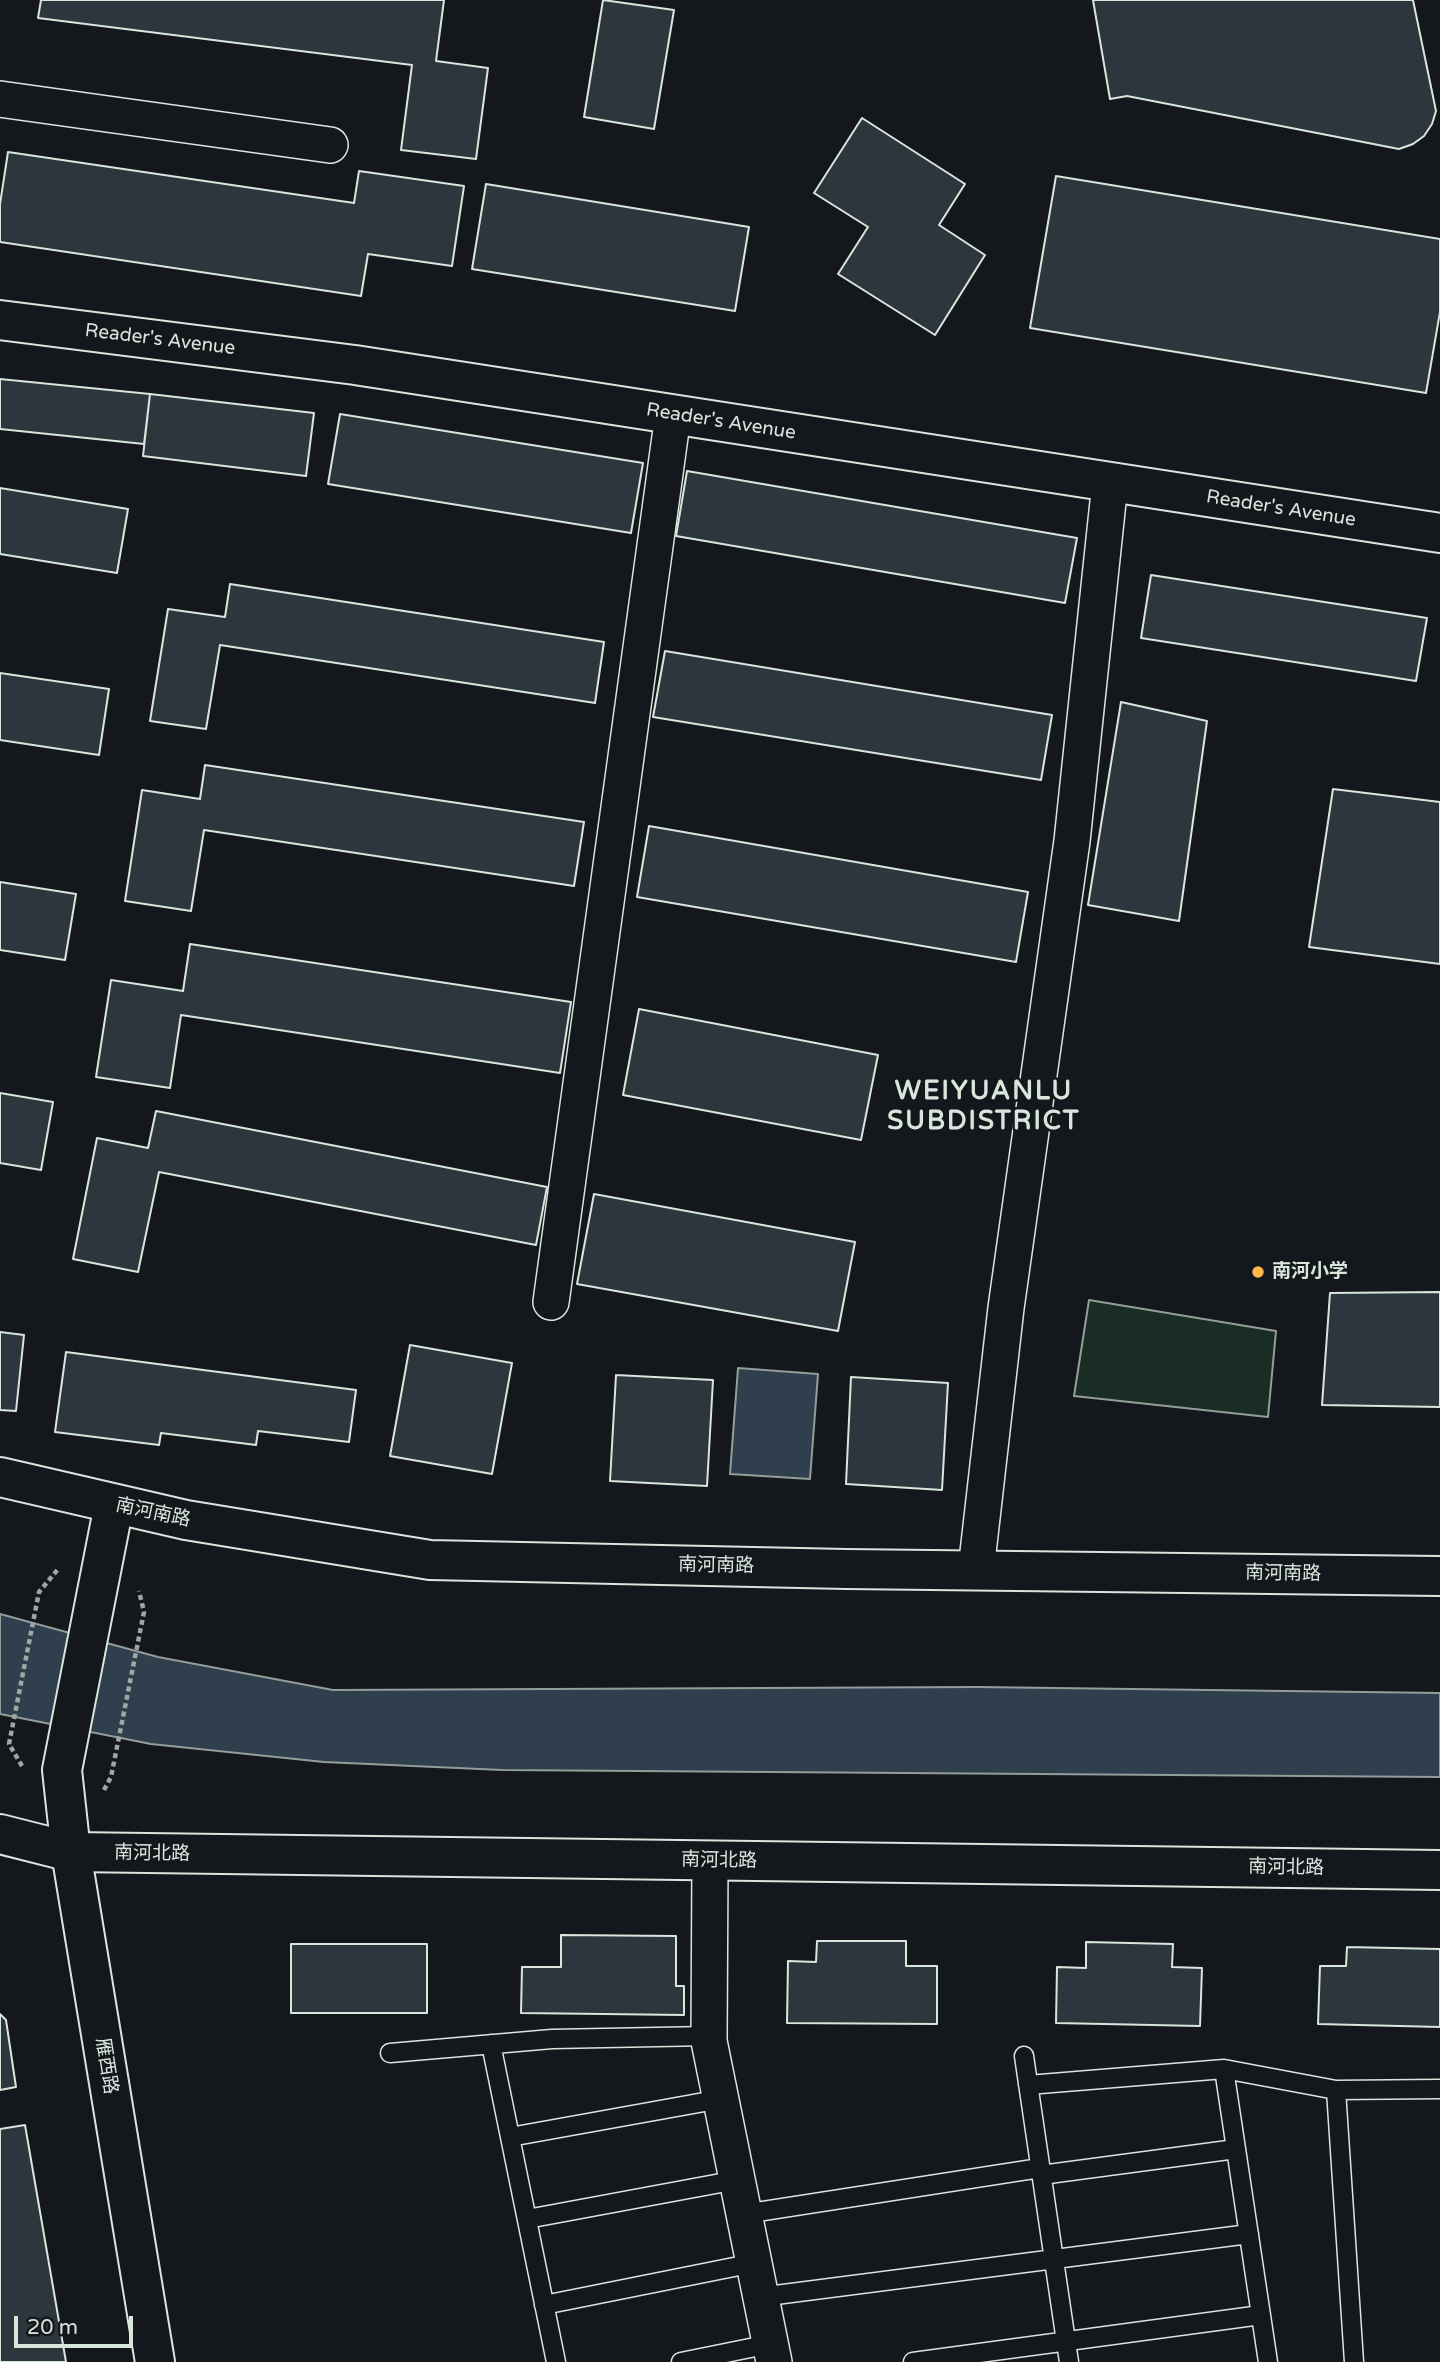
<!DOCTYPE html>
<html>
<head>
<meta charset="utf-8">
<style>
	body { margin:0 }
	#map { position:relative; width:1440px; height:2362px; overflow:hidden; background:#14181c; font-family:"Varela Round",sans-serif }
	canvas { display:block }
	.scale { position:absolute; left:14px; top:2316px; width:119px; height:32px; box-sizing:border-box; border:4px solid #d8e6dc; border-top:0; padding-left:9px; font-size:21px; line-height:24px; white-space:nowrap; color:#d8e6dc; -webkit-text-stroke:5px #14181c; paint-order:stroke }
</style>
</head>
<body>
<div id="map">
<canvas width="1440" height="2362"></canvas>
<div class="scale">20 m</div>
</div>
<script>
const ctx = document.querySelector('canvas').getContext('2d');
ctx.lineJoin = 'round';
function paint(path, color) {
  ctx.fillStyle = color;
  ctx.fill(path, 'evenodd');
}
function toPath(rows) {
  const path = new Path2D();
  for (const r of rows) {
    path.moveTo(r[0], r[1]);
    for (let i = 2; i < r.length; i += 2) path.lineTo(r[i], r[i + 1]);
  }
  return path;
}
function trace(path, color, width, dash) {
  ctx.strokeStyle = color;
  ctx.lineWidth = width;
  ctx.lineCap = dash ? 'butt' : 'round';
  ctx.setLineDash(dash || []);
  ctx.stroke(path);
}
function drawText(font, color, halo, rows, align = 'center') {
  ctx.font = font + ' "Varela Round","Noto Sans SC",sans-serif';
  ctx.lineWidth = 5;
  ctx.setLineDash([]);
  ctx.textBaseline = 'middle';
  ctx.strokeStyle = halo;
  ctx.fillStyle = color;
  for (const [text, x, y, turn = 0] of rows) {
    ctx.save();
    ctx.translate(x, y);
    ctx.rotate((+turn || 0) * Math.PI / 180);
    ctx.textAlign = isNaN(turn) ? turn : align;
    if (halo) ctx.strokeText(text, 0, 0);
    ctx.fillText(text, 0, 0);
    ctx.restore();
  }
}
const green = toPath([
	[1089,1300,1276,1331,1268,1417,1074,1396,1089,1300]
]);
const water = toPath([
	[738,1368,818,1374,810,1479,730,1474,738,1368],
	[0,1614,158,1657,333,1690,978,1687,1440,1693,1440,1777,502,1770,324,1762,151,1744,0,1714,0,1614]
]);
const building = toPath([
	[41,0,444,0,436,61,488,68,476,159,401,150,412,65,38,18,41,0],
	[603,0,674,10,654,129,584,117,603,0],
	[1093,0,1413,0,1436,111,1432,124,1424,136,1413,144,1399,149,1127,96,1110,99,1093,0],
	[862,118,965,184,939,225,985,255,935,335,838,274,868,227,814,193,862,118],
	[8,152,354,203,359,171,464,186,452,266,368,254,361,296,0,242,0,204,8,152],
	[1056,176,1440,239,1440,312,1426,393,1030,328,1056,176],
	[486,184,749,227,735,311,472,269,486,184],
	[0,379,150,394,144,444,0,429,0,379],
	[150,394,314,413,306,476,143,456,150,394],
	[340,414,643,463,631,533,328,484,340,414],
	[687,471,1077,538,1065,603,676,536,687,471],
	[0,488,128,509,117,573,0,554,0,488],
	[1151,575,1427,618,1416,681,1141,638,1151,575],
	[230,584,604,642,595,703,220,645,206,729,150,721,168,609,225,617,230,584],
	[665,651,1052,715,1041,780,653,717,665,651],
	[0,673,109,689,99,755,0,740,0,673],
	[1121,702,1207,721,1179,921,1088,905,1121,702],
	[205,765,584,822,574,886,204,830,191,911,125,901,142,790,200,799,205,765],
	[1333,789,1440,802,1440,964,1309,947,1333,789],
	[649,826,1028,892,1016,962,637,897,649,826],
	[0,882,76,894,65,960,0,950,0,882],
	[190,944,571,1002,560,1073,181,1015,170,1088,96,1077,111,980,183,991,190,944],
	[639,1009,878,1055,861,1140,623,1095,639,1009],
	[0,1093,53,1102,41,1170,0,1163,0,1093],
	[156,1111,547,1187,536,1245,159,1172,138,1272,73,1259,97,1138,148,1148,156,1111],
	[594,1194,855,1242,838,1331,577,1284,594,1194],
	[1440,1292,1440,1407,1322,1405,1330,1293,1440,1292],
	[0,1332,24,1335,16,1411,0,1410,0,1332],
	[410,1345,512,1363,492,1474,390,1456,410,1345],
	[66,1352,356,1390,349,1442,258,1431,256,1445,161,1433,159,1445,55,1432,66,1352],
	[616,1375,713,1380,707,1486,610,1481,616,1375],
	[851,1377,948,1383,942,1490,846,1484,851,1377],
	[561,1935,676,1936,676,1986,684,1986,684,2015,521,2013,522,1967,561,1967,561,1935],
	[817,1941,906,1941,906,1966,937,1966,937,2024,787,2023,788,1961,816,1962,817,1941],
	[1086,1942,1173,1944,1172,1967,1202,1968,1200,2026,1056,2023,1057,1967,1086,1968,1086,1942],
	[291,1944,427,1944,427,2013,291,2013,291,1944],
	[1347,1947,1440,1949,1440,2027,1318,2024,1320,1966,1346,1966,1347,1947],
	[0,2014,6,2020,16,2087,0,2090,0,2014],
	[25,2125,66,2362,0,2362,0,2129,25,2125]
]);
const path = toPath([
	[22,1766,9,1744,39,1592,59,1568],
	[104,1790,111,1777,144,1612,139,1591]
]);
const service = toPath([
	[491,2044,556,2362],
	[390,2053,552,2039,709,2036],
	[1024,2056,1069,2362],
	[1224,2069,1268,2362],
	[1028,2085,1224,2069,1336,2090,1440,2089],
	[1336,2090,1354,2362],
	[510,2137,721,2099],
	[1041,2175,1236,2149],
	[744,2214,1040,2168],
	[527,2219,737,2180],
	[760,2297,1249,2234],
	[544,2305,754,2263],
	[681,2362,770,2344],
	[913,2362,1261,2315]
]);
const minor = toPath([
	[0,99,330,145],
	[551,1302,673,415],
	[976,1570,1006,1308,1072,841,1110,483],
	[710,1861,709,2041,774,2362]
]);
const tertiary = toPath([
	[0,1477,186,1520,430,1560,846,1569,1440,1576],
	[0,1834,71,1852,1440,1870]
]);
const secondary = toPath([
	[0,320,355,365,1440,533],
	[114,1505,62,1770,71,1852,155,2362]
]);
const markers = [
	[1258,1272,7,"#ffb74d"]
];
const streetNames = [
	["Reader's Avenue",160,340,7],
	["Reader's Avenue",721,422,9],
	["Reader's Avenue",1281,509,9],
	["南河南路",153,1513,12],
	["南河南路",716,1566,1],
	["南河南路",1283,1574,1],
	["南河北路",152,1854,1],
	["南河北路",719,1861,1],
	["南河北路",1286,1868,1],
	["雁西路",106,2066,81]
];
const poiNames = [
	["南河小学",1272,1272]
];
const districtNames = [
	["WEIYUANLU",984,1092],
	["SUBDISTRICT",984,1122]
];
paint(green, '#1a2d24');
trace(green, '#939e99', 2);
paint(water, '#2f3f4d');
trace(water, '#939e99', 2);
paint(building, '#2c363c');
trace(building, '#d8e6dc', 2);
trace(service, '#d8e6dc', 21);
trace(minor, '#d8e6dc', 38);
trace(tertiary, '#d8e6dc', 42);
trace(secondary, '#d8e6dc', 42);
trace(path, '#9da8a2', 4.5, [5, 3.5]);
trace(service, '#14181c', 18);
trace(minor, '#14181c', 35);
trace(tertiary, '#14181c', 38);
trace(secondary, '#14181c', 38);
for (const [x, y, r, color] of markers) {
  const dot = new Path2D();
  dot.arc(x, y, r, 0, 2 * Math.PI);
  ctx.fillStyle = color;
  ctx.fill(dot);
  trace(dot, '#14181c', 2.5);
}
drawText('19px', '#d8e6dc', '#14181c', streetNames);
drawText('bold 19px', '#d8e6dc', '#14181c', poiNames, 'left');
ctx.letterSpacing = '2px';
drawText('bold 26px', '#d8e6dc', '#14181c', districtNames);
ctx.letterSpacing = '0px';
</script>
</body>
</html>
